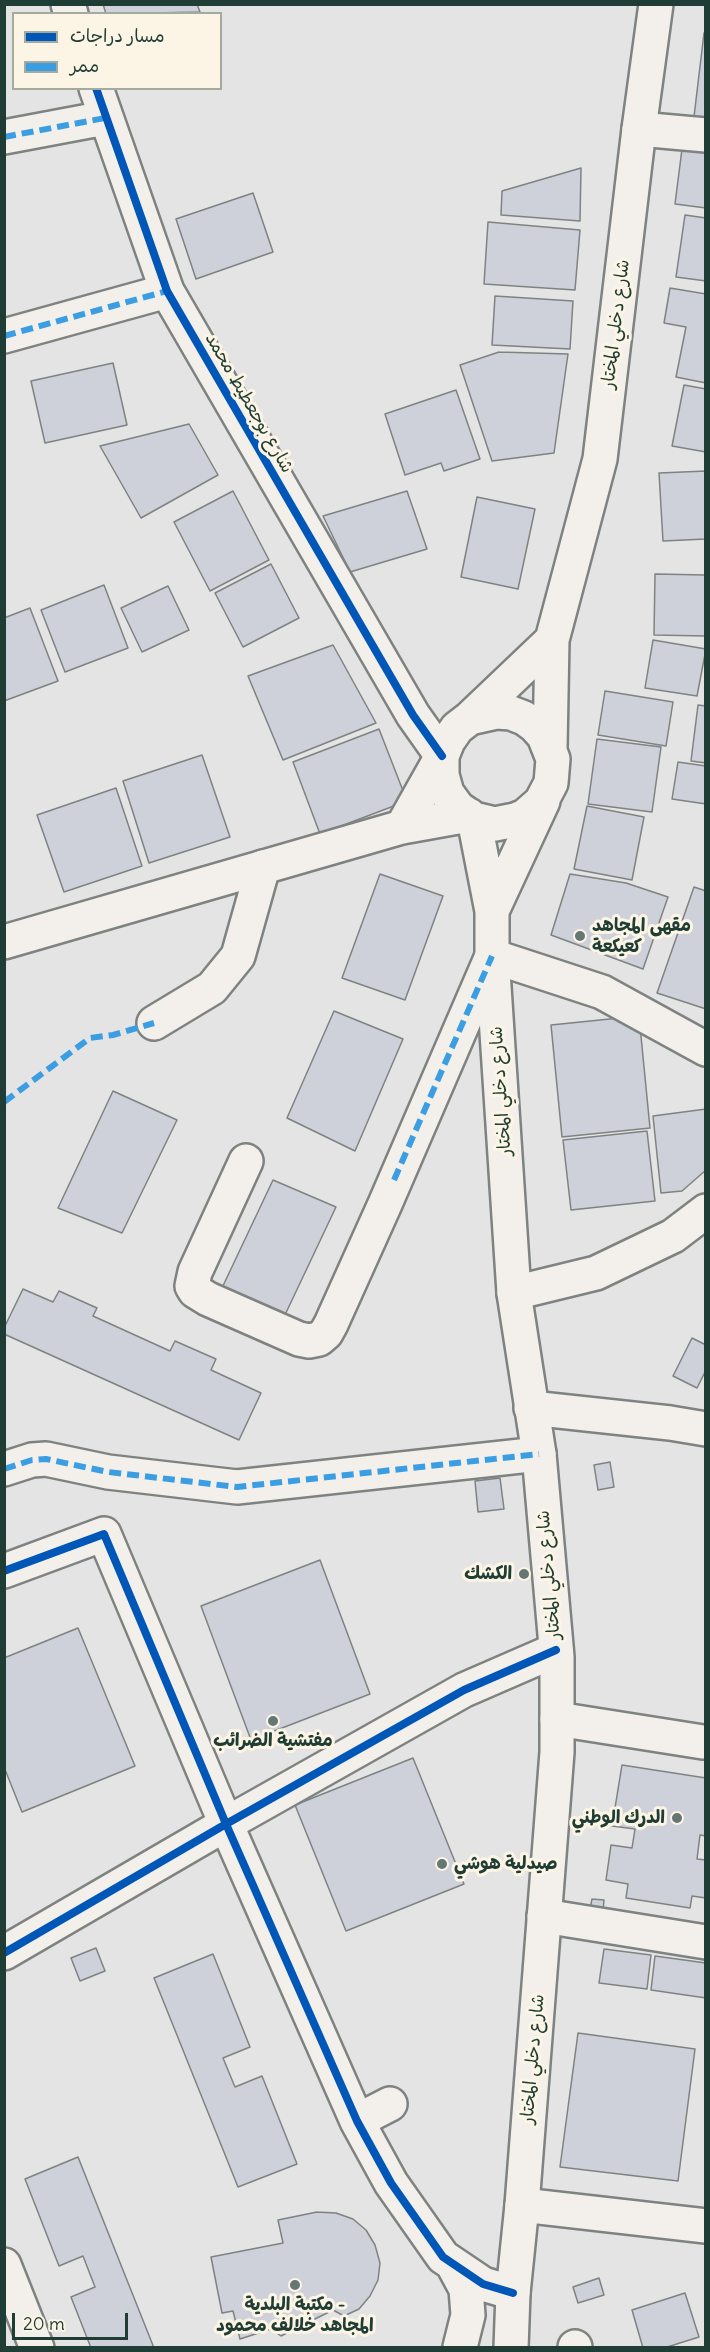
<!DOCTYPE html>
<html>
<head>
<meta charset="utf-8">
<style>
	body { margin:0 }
	#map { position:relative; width:710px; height:2352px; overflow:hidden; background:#e5e4e5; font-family:Delius,"Playpen Sans Arabic",sans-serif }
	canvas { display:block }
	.frame { position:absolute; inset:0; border:6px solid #1f3d34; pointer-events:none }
	.legend { position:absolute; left:12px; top:12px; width:210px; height:78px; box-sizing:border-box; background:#fcf5e5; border:2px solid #a4ab9e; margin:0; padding:8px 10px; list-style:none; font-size:18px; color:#1f3d34 }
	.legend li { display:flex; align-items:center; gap:12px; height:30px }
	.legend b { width:30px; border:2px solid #a4ab9e }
	.scale { position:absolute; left:12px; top:2313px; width:116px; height:27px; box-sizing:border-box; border:3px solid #1f3d34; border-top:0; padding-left:8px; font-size:18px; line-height:21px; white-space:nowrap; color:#1f3d34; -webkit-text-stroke:4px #fcf5e5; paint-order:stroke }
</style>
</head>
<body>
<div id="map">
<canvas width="710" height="2352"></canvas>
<div class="frame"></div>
<ul class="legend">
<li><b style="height:8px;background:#0057b8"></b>مسار دراجات</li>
<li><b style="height:8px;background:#3c9ee2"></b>ممر</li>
</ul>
<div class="scale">20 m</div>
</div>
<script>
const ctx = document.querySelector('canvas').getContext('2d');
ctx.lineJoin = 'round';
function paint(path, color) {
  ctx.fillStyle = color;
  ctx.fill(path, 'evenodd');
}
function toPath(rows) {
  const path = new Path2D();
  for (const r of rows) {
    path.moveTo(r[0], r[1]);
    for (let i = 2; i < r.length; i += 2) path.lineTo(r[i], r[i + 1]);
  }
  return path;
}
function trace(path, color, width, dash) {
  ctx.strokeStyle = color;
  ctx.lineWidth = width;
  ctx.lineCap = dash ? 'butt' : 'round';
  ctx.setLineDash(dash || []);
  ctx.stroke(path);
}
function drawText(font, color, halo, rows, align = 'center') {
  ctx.font = font + ' Delius,"Playpen Sans Arabic",sans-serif';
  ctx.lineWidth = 6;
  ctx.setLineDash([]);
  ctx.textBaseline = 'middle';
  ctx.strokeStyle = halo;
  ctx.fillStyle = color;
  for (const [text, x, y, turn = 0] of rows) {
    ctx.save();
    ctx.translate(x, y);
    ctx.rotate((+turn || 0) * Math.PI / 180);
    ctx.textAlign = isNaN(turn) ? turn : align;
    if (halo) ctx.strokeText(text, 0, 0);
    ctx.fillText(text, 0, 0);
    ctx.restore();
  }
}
const building = toPath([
	[103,4,197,4,200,12,106,14,103,4],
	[704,33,706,33,706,126,693,125,704,33],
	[682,149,706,152,706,208,675,204,682,149],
	[581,168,580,221,501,215,502,191,581,168],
	[253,193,273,252,196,279,176,219,253,193],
	[685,215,706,218,706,281,676,277,685,215],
	[488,222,580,230,575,290,484,284,488,222],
	[670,288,706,294,706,383,676,377,686,327,664,323,670,288],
	[495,296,573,301,570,349,492,345,495,296],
	[499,352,568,354,554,453,492,461,460,365,499,352],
	[113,363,127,425,45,443,31,381,113,363],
	[684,385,706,389,706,452,672,446,684,385],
	[456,390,480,459,444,471,441,463,405,475,385,414,456,390],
	[189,424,218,475,141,518,100,446,189,424],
	[706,471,706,539,663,541,659,473,706,471],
	[233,491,269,560,210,591,174,522,233,491],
	[407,491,427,549,350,572,323,516,407,491],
	[477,497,535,509,518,589,461,577,477,497],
	[271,564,299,618,243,647,215,593,271,564],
	[655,574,706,575,706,636,654,635,655,574],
	[104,585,128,648,65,672,41,610,104,585],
	[168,586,189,630,142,652,121,608,168,586],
	[30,608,58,681,4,701,4,618,30,608],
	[653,640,706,649,697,696,645,688,653,640],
	[333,645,376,723,283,760,248,676,333,645],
	[605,691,673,702,666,746,598,735,605,691],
	[698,705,706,706,706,763,691,761,698,705],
	[379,729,407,801,320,834,293,762,379,729],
	[597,739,661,747,652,812,588,804,597,739],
	[202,755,230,837,149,863,123,781,202,755],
	[678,762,706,766,706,804,672,799,678,762],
	[116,788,142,866,64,892,37,815,116,788],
	[587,806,644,817,632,880,574,869,587,806],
	[380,874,443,896,405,1000,342,978,380,874],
	[570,874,626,883,668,897,643,969,551,935,570,874],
	[694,887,706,891,706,1009,657,993,694,887],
	[334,1011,403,1039,355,1151,287,1118,334,1011],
	[639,1016,650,1128,562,1137,551,1025,639,1016],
	[113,1091,177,1120,122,1233,58,1208,113,1091],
	[706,1109,706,1170,682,1191,661,1193,653,1116,706,1109],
	[647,1131,655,1201,571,1210,563,1140,647,1131],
	[273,1180,336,1207,284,1317,221,1290,273,1180],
	[23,1289,53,1302,59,1291,97,1308,93,1316,170,1351,175,1341,216,1359,211,1370,261,1393,239,1440,4,1334,4,1328,23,1289],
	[692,1338,706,1345,706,1370,697,1388,673,1376,692,1338],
	[610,1462,614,1487,598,1490,594,1465,610,1462],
	[500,1478,504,1509,478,1512,475,1481,500,1478],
	[320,1560,370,1694,251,1740,201,1606,320,1560],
	[78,1628,135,1766,22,1812,4,1767,4,1658,78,1628],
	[413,1758,464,1884,346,1931,295,1805,413,1758],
	[622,1765,706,1778,706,1836,700,1835,697,1859,706,1860,706,1898,692,1896,690,1908,626,1898,628,1884,606,1880,611,1845,632,1848,635,1829,612,1826,622,1765],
	[592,1899,604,1900,603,1911,590,1909,592,1899],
	[96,1948,105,1971,80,1981,71,1958,96,1948],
	[604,1949,651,1955,647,1989,599,1983,604,1949],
	[213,1954,250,2047,223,2058,235,2087,262,2076,297,2164,238,2187,154,1978,213,1954],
	[655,1956,706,1963,706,1998,651,1990,655,1956],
	[578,2033,695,2049,678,2181,560,2167,578,2033],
	[78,2157,154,2348,91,2348,71,2297,95,2287,83,2256,59,2266,25,2179,78,2157],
	[317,2212,336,2213,353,2219,366,2230,375,2245,380,2263,378,2280,370,2296,359,2309,344,2316,333,2310,281,2336,271,2329,240,2339,233,2311,222,2313,211,2257,283,2243,278,2220,317,2212],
	[599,2278,604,2295,578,2303,573,2287,599,2278],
	[685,2293,699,2337,664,2348,643,2348,632,2310,685,2293]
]);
const minor = toPath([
	[68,4,71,14],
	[96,88,167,291,413,715,442,756],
	[639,129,706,135],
	[4,137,105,118],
	[4,336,167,291],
	[154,1023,212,988,238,956,263,867],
	[246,1161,195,1272,192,1286,195,1291,208,1299,299,1339,309,1341,319,1339,326,1333,331,1324,385,1204,492,956,602,992,706,1049],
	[514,1293,596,1273,673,1236,706,1211],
	[531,1408,670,1423,706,1429],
	[4,1469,32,1460,46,1459,108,1472,237,1487,539,1454],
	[4,1571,104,1534,226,1824,464,1690,556,1650],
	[557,1719,703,1742],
	[544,1916,706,1942],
	[4,1953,226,1824,357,2121,391,2183,443,2257,483,2284,513,2293],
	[357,2121,390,2104],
	[522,2205,706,2226],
	[452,2263,466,2289,468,2315,460,2347],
	[4,2265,37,2348],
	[575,2348,575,2347]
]);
const major = toPath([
	[470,718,497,712,511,713,524,718,535,726,544,736,553,759,551,783,541,802,525,816,515,820,495,824,474,819,458,808,447,793,442,775,442,756,448,741,457,728,470,718,552,640],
	[550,748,552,640,600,459,639,129,656,4],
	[474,819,492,911,492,956,514,1293,539,1454,557,1657,557,1752,522,2205,513,2293,511,2348],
	[402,827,442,756],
	[492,911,543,801],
	[4,942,402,827,469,815]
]);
const quiet = toPath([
	[4,137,105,118],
	[4,336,167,291],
	[4,1102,90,1038,113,1035,154,1023],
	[394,1180,492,956],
	[4,1469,32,1460,46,1459,108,1472,237,1487,539,1454]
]);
const cycleway = toPath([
	[96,88,167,291,413,715,442,756],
	[4,1571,104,1534,226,1824,464,1690,556,1650],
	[4,1953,226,1824,357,2121,391,2183,443,2257,483,2284,513,2293]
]);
const markers = [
	[580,936,6,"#647772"],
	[524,1574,6,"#647772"],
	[273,1721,6,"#647772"],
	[677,1818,6,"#647772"],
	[442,1864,6,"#647772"],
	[295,2285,6,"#647772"]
];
const streetNames = [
	["شارع دخلي المختار",616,324,-83],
	["شارع بوجعطيط محمد",249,403,60],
	["شارع دخلي المختار",501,1091,-94],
	["شارع دخلي المختار",549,1575,-95],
	["شارع دخلي المختار",533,2059,-85]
];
const poiNames = [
	["مقهى المجاهد",592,926],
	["كعيكعة",592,947],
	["الكشك",512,1574,"right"],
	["مفتشية الضرائب",273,1741,"center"],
	["الدرك الوطني",665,1818,"right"],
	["صيدلية هوشي",454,1864],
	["مكتبة البلدية -",295,2305,"center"],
	["المجاهد خلالف محمود",295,2326,"center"]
];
paint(building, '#ced0da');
trace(building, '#7e8381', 1.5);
trace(minor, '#7e8381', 38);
trace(major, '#7e8381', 38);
trace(minor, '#f3f0eb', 33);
trace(major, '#f3f0eb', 33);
trace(quiet, '#3c9ee2', 6, [12, 6]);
trace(cycleway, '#0057b8', 8);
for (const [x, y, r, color] of markers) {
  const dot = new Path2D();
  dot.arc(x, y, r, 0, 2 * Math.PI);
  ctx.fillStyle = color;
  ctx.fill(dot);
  trace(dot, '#fcf5e5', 2);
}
drawText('18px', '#1f3d34', '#fcf5e5', streetNames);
drawText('bold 18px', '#1f3d34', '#fcf5e5', poiNames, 'left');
</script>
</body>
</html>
